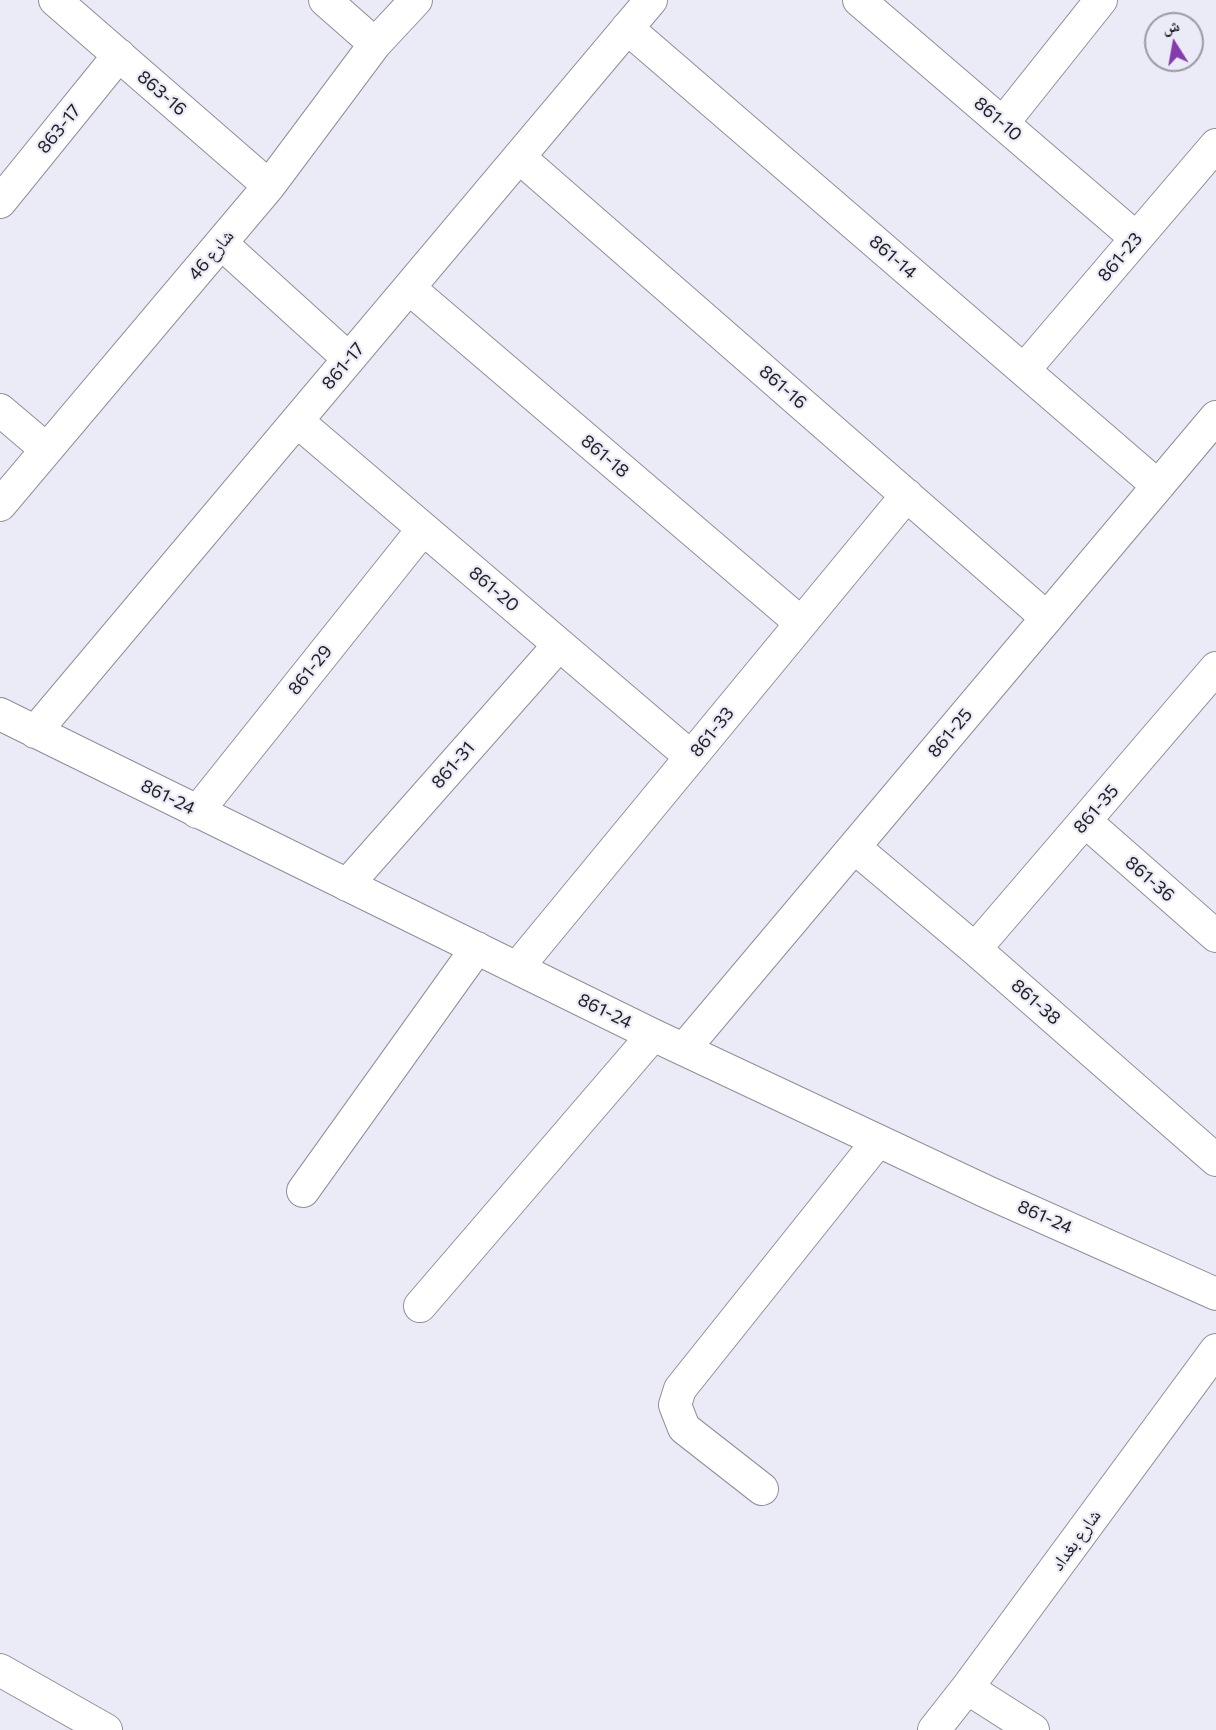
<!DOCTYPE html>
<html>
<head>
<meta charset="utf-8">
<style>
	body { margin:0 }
	#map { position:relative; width:1216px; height:1730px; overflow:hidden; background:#ebebf7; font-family:Commissioner,"Noto Naskh Arabic",sans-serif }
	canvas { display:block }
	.north { position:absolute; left:1144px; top:12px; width:60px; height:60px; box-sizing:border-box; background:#ebebf7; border:2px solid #9a9aa3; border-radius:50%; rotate:349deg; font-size:16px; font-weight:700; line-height:24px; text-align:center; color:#202024 }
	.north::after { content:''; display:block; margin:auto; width:21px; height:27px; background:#843bae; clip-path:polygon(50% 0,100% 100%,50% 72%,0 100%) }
</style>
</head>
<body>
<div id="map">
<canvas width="1216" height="1730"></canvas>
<div class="north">ش</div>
</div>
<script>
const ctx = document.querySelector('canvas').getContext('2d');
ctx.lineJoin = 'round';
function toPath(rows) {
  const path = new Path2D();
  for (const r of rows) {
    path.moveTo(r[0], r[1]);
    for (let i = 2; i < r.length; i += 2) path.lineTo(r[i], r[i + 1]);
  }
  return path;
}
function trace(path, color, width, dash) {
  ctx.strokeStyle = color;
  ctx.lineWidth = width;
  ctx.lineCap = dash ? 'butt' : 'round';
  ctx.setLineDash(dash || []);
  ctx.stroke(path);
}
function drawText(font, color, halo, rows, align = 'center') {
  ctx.font = font + ' Commissioner,"Noto Naskh Arabic",sans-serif';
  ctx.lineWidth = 4.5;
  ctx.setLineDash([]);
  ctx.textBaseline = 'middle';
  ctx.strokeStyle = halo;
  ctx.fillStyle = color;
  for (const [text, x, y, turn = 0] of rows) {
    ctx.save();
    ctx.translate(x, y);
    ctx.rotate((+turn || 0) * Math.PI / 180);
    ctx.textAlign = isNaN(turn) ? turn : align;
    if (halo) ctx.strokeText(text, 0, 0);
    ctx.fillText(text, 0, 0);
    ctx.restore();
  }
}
const minor = toPath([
	[55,0,269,186],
	[325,0,375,44],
	[859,0,1136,238],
	[627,28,1158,486],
	[1003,123,1101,0],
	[519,157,1047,618],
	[0,202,119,55],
	[221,243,349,359],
	[409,288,801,623],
	[1024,370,1216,145],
	[0,410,46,449],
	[297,421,691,757],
	[0,505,269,186,375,44,416,0],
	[0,714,653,1035,987,1192,1216,1294],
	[35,732,651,0],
	[197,812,423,529],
	[1085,821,1216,936],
	[854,847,975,949,1216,1160],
	[347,885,559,645],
	[975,949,1216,668],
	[517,968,907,495],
	[684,1049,1216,417],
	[303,1191,477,948],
	[420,1306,653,1035],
	[762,1489,684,1428,675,1405,680,1389,878,1141],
	[0,1670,106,1730],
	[967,1688,1033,1730],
	[934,1730,967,1688,1216,1350]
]);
const streetNames = [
	["863-16",162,93,41],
	["861-10",998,119,41],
	["863-17",59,129,-51],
	["شارع 46",211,255,-50],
	["861-14",893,257,41],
	["861-23",1120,257,-50],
	["861-17",343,366,-50],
	["861-16",783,387,41],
	["861-18",605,456,40],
	["861-20",494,589,40],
	["861-29",310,670,-51],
	["861-33",712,732,-51],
	["861-25",950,733,-50],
	["861-31",453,765,-49],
	["861-24",168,797,26],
	["861-35",1096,809,-49],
	["861-36",1150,879,41],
	["861-38",1036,1002,41],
	["861-24",605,1011,26],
	["861-24",1045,1217,24],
	["شارع بغداد",1076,1540,-54]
];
trace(minor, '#8f8f99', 34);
trace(minor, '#fff', 32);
drawText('18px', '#202024', '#ebebf7', streetNames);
</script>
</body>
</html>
